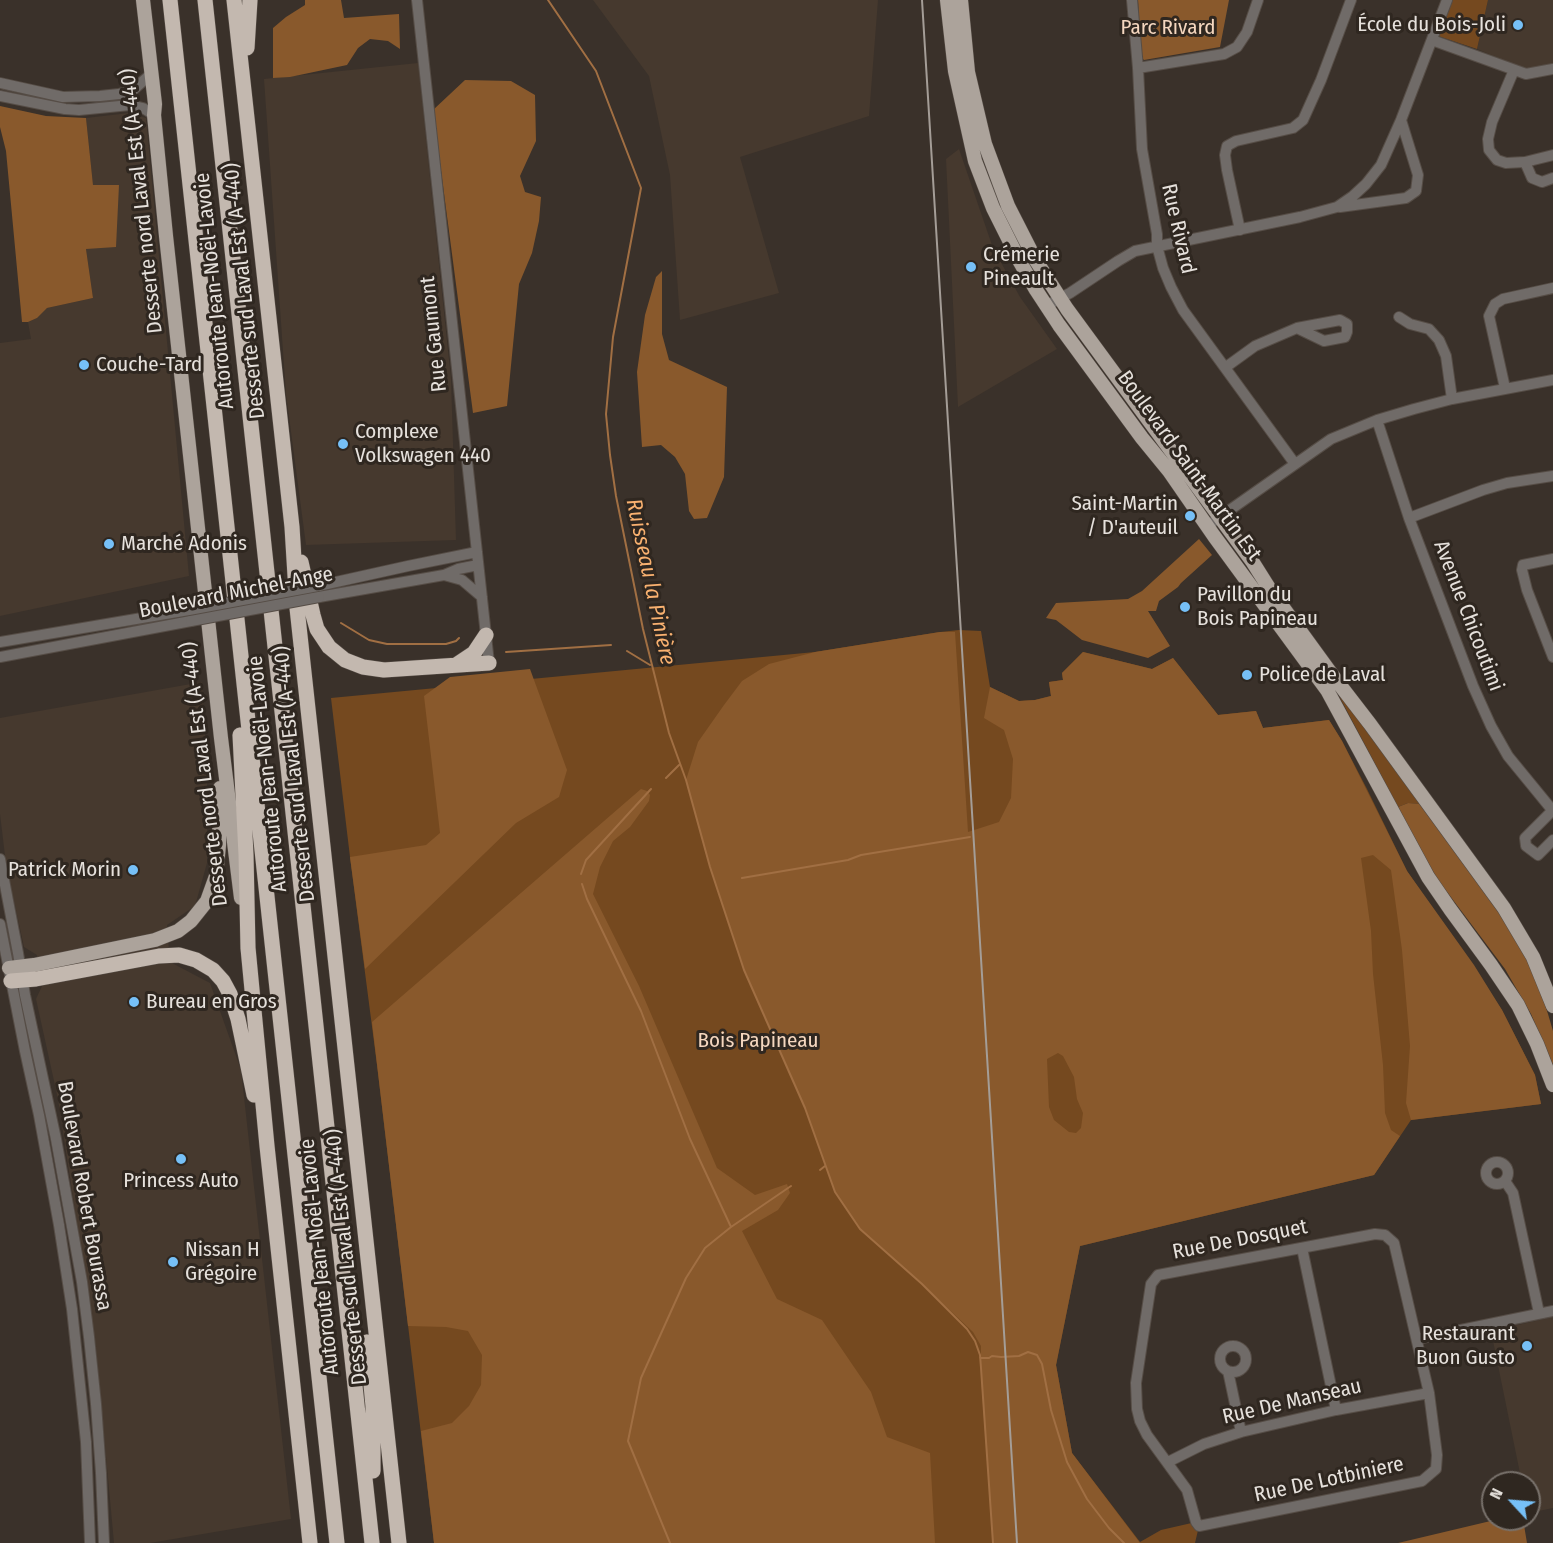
<!DOCTYPE html>
<html>
<head>
<meta charset="utf-8">
<style>
	body { margin:0 }
	#map { position:relative; width:1553px; height:1543px; overflow:hidden; background:#3a312a; font-family:"Fira Sans Condensed",sans-serif }
	canvas { display:block }
	.north { position:absolute; left:1481px; top:1471px; width:60px; height:60px; box-sizing:border-box; background:#2f2720; border:2px solid #78716b; border-radius:50%; rotate:296deg; font-size:16px; font-weight:700; line-height:24px; text-align:center; color:#e6e1dc }
	.north::after { content:''; display:block; margin:auto; width:21px; height:27px; background:#76c0f7; clip-path:polygon(50% 0,100% 100%,50% 72%,0 100%) }
</style>
</head>
<body>
<div id="map">
<canvas width="1553" height="1543"></canvas>
<div class="north">N</div>
</div>
<script>
const ctx = document.querySelector('canvas').getContext('2d');
ctx.lineJoin = 'round';
function paint(path, color) {
  ctx.fillStyle = color;
  ctx.fill(path, 'evenodd');
}
function toPath(rows) {
  const path = new Path2D();
  for (const r of rows) {
    if (r.length === 3) {
      path.moveTo(r[0] + r[2], r[1]);
      path.arc(r[0], r[1], r[2], 0, 2 * Math.PI);
      continue;
    }
    path.moveTo(r[0], r[1]);
    for (let i = 2; i < r.length; i += 2) path.lineTo(r[i], r[i + 1]);
  }
  return path;
}
function trace(path, color, width, dash) {
  ctx.strokeStyle = color;
  ctx.lineWidth = width;
  ctx.lineCap = dash ? 'butt' : 'round';
  ctx.setLineDash(dash || []);
  ctx.stroke(path);
}
function drawText(font, color, halo, rows, align = 'center') {
  ctx.font = font + ' "Fira Sans Condensed",sans-serif';
  ctx.lineWidth = 6;
  ctx.setLineDash([]);
  ctx.textBaseline = 'middle';
  ctx.strokeStyle = halo;
  ctx.fillStyle = color;
  for (const [text, x, y, turn = 0] of rows) {
    ctx.save();
    ctx.translate(x, y);
    ctx.rotate((+turn || 0) * Math.PI / 180);
    ctx.textAlign = isNaN(turn) ? turn : align;
    if (halo) ctx.strokeText(text, 0, 0);
    ctx.fillText(text, 0, 0);
    ctx.restore();
  }
}
const built = toPath([
	[593,0,878,0,869,116,740,157,779,293,680,320,670,175,649,76],
	[1488,0,1553,0,1553,64,1525,69,1477,49],
	[418,63,451,379,456,540,306,545,286,394,264,79],
	[129,113,146,118,189,576,0,616,0,343,31,339,28,322,37,318,47,308,93,298,86,249,119,185,93,186,86,118],
	[959,149,993,248,1020,297,1057,349,958,407,946,159],
	[202,682,207,770,207,863,195,906,167,925,170,962,210,983,241,1070,291,1519,150,1543,114,1543,96,1348,58,1099,36,999,42,986,37,955,24,947,6,864,0,814,0,718],
	[1553,1317,1553,1508,1529,1513,1529,1483,1522,1483,1491,1331]
]);
const green = toPath([
	[1451,0,1488,0,1477,49,1438,36],
	[959,630,981,631,990,687,1019,701,1035,700,1051,696,1049,682,1063,680,1062,673,1083,652,1152,669,1173,658,1218,715,1256,711,1263,728,1329,720,1342,741,1367,789,1407,871,1502,1010,1535,1075,1541,1104,1411,1120,1374,1175,1080,1246,1056,1365,1072,1453,1140,1542,1161,1530,1196,1522,1199,1526,1195,1543,434,1543,377,1065,350,857,331,698,815,652,940,632],
	[1339,696,1352,710,1423,804,1408,803,1398,807]
]);
const forest = toPath([
	[305,0,341,0,344,18,399,14,400,49,388,41,370,39,358,48,347,65,290,77,273,78,273,28,286,17,305,5],
	[1138,0,1229,0,1220,47,1144,60,1141,57],
	[465,80,511,81,535,95,536,141,520,176,525,192,541,197,539,221,532,253,519,284,507,406,473,413,433,110],
	[0,106,46,116,86,118,93,185,119,185,116,247,86,249,93,298,47,308,37,318,28,322,22,322,6,151,0,127],
	[662,271,662,334,669,360,727,387,724,477,707,518,694,519,689,511,685,474,675,457,661,445,642,447,637,372,645,315,656,277],
	[1199,539,1212,555,1181,583,1178,587,1159,601,1156,611,1148,611,1170,646,1148,658,1082,640,1056,620,1046,618,1056,603,1128,599,1142,591],
	[940,632,955,632,968,832,999,822,1011,798,1013,759,1004,730,984,718,990,687,1019,701,1035,700,1051,696,1049,682,1063,680,1062,673,1083,652,1152,669,1173,658,1218,715,1256,711,1263,728,1329,720,1342,741,1407,871,1474,965,1502,1010,1535,1075,1541,1104,1411,1120,1406,1103,1410,1046,1402,950,1391,870,1373,855,1361,858,1371,931,1373,974,1383,1065,1385,1113,1391,1130,1400,1136,1374,1175,1080,1246,1056,1365,1072,1453,1140,1543,993,1543,981,1377,981,1346,973,1332,922,1284,860,1229,835,1192,805,1108,744,969,710,867,686,780,698,742,724,705,742,681,769,664,815,652],
	[1058,1053,1063,1056,1074,1077,1077,1099,1083,1113,1081,1128,1076,1133,1069,1132,1054,1120,1049,1107,1047,1059],
	[530,669,567,770,559,797,516,823,365,969,350,857,426,845,440,833,424,696,450,677],
	[641,789,647,791,650,795,649,801,630,827,613,841,600,867,593,894,639,986,717,1168,755,1195,787,1184,790,1193,778,1210,742,1231,777,1299,822,1320,871,1392,887,1437,930,1453,935,1543,434,1543,421,1431,452,1423,469,1406,481,1385,482,1355,468,1331,446,1327,408,1326,372,1022],
	[1408,803,1423,804,1510,928,1535,976,1548,1014,1553,1031,1553,1065,1531,1014,1505,969,1438,880,1426,859,1398,807],
	[1499,1519,1523,1519,1527,1543,1398,1543]
]);
const stream = toPath([
	[548,0,596,71,641,188,613,337,606,414,610,455,616,496,643,629,669,733,686,780,710,867,744,970,805,1108,835,1192,860,1229,922,1284,967,1329,975,1341,980,1355,981,1368,993,1543],
	[341,623,369,640,387,644,446,644,456,641,459,638],
	[627,651,650,665],
	[506,652,611,645],
	[666,778,679,765],
	[581,874,586,860,651,789],
	[742,878,848,860,861,855,970,837],
	[582,884,587,899,641,1011,690,1139,731,1227],
	[820,1170,825,1166],
	[980,1358,989,1358,992,1356,1001,1357,1019,1356,1028,1352,1037,1355,1042,1364,1051,1410,1067,1462,1087,1499,1109,1528,1124,1543],
	[670,1543,628,1441,641,1378,686,1278,705,1248,731,1227,791,1186]
]);
const minor = toPath([
	[417,0,489,663],
	[1132,0,1138,68,1142,149,1157,234,1157,246,1163,268,1171,287,1183,310,1295,464],
	[1432,40,1526,74,1553,69],
	[1138,68,1224,54,1237,47,1247,32,1258,0],
	[1514,70,1492,122,1488,139,1489,150,1497,160,1506,163,1525,162,1553,155],
	[0,83,63,97,100,96,119,94,133,90,151,74],
	[0,96,65,109,79,110,130,105,143,108,154,115],
	[1525,162,1532,178,1542,182,1553,178],
	[1340,207,1406,198,1416,191,1418,175,1401,120],
	[1240,230,1227,170,1225,155,1227,146,1236,141,1293,128,1303,120,1321,80,1351,0],
	[1046,306,1070,293,1118,261,1135,251,1300,217,1337,207,1353,196,1366,184,1381,165,1401,120,1447,0],
	[1399,317,1410,324,1429,329,1439,340,1446,356,1452,399],
	[1226,367,1255,346,1297,328,1340,320,1347,324,1347,332,1345,337,1324,341,1297,328],
	[1505,388,1489,316,1495,304,1503,299,1553,288],
	[1377,420,1409,518,1473,686,1491,726,1508,756,1553,811],
	[1409,518,1483,490,1507,483,1553,476],
	[1207,526,1331,439,1377,420,1414,409,1452,399,1553,380],
	[1553,559,1523,565,1522,570,1527,590,1553,657],
	[444,575,462,580,482,597],
	[318,586,408,566,477,552],
	[319,597,444,575,458,569,478,565],
	[0,642,189,610],
	[0,657,191,621],
	[1553,810,1525,838,1526,846,1538,855,1553,840],
	[0,859,18,953,25,995,56,1139,82,1282,89,1337,96,1404,101,1473,104,1543],
	[0,924,25,1051,39,1115,59,1225,72,1309,86,1442,90,1543],
	[1497,1173,11],
	[1505,1181,1513,1193,1539,1313],
	[1375,1234,1385,1235,1394,1243,1429,1393,1437,1455,1436,1469,1422,1481,1199,1526,1196,1522,1187,1490,1147,1435,1140,1421,1137,1409,1136,1383,1151,1284,1158,1275,1375,1234],
	[1302,1248,1336,1410],
	[1417,1339,1553,1311],
	[1233,1359,13],
	[1228,1371,1241,1432],
	[1168,1462,1204,1444,1241,1432,1336,1410,1429,1393]
]);
const major = toPath([
	[143,0,155,104,154,115,166,236,221,738,241,898],
	[947,0,955,71,975,161,993,208,1020,262,1036,290,1059,325,1142,438,1169,471,1214,536,1327,690,1428,877,1450,909,1491,965,1518,1005,1537,1044,1553,1085],
	[961,0,968,72,985,144,1008,206,1035,259,1067,309,1252,561,1269,588,1333,676,1370,724,1504,908,1533,957,1553,1006],
	[9,968,34,965,155,940,178,931,191,921,207,901,216,876,219,845,220,788]
]);
const highway = toPath([
	[170,0,337,1543],
	[205,0,372,1543],
	[234,0,292,527,297,608,399,1543],
	[247,48,250,0],
	[301,562,313,615,317,629,329,647,345,660,363,667,384,670,489,663],
	[456,665,474,653,486,635],
	[240,735,246,855,248,948,267,1146,310,1543],
	[11,981,36,979,159,956,179,955,196,960,213,970,223,981,230,994,238,1019,254,1095],
	[367,1342,373,1406,373,1471]
]);
const rail = toPath([
	[922,0,1017,1543]
]);
const minorBridge = toPath([
	[189,610,318,586],
	[191,621,319,597]
]);
const markers = [
	[1518,25,6,"#76c0f7"],
	[971,267,6,"#76c0f7"],
	[84,365,6,"#76c0f7"],
	[343,444,6,"#76c0f7"],
	[1190,516,6,"#76c0f7"],
	[109,544,6,"#76c0f7"],
	[1185,607,6,"#76c0f7"],
	[1247,675,6,"#76c0f7"],
	[133,870,6,"#76c0f7"],
	[134,1002,6,"#76c0f7"],
	[181,1159,6,"#76c0f7"],
	[173,1262,6,"#76c0f7"],
	[1527,1346,6,"#76c0f7"]
];
const poiNames = [
	["École du Bois-Joli",1506,25,"right"],
	["Crémerie",983,255],
	["Pineault",983,279],
	["Couche-Tard",96,365],
	["Complexe",355,432],
	["Volkswagen 440",355,456],
	["Saint-Martin",1178,504,"right"],
	["/ D'auteuil",1178,528,"right"],
	["Marché Adonis",121,544],
	["Pavillon du",1197,595],
	["Bois Papineau",1197,619],
	["Police de Laval",1259,675],
	["Patrick Morin",121,870,"right"],
	["Bureau en Gros",146,1002],
	["Princess Auto",181,1181,"center"],
	["Nissan H",185,1250],
	["Grégoire",185,1274],
	["Restaurant",1515,1334,"right"],
	["Buon Gusto",1515,1358,"right"]
];
const parkNames = [
	["Parc Rivard",1168,28],
	["Bois Papineau",758,1041]
];
const streetNames = [
	["Desserte nord Laval Est (A-440)",142,201,-96],
	["Rue Rivard",1178,229,77],
	["Autoroute Jean-Noël-Lavoie",215,291,-96],
	["Desserte sud Laval Est (A-440)",245,291,-96],
	["Rue Gaumont",434,334,-96],
	["Boulevard Saint-Martin Est",1189,466,54],
	["Boulevard Michel-Ange",236,593,-11],
	["Avenue Chicoutimi",1468,616,69],
	["Desserte nord Laval Est (A-440)",205,774,-97],
	["Autoroute Jean-Noël-Lavoie",268,774,-96],
	["Desserte sud Laval Est (A-440)",295,774,-96],
	["Boulevard Robert Bourassa",84,1196,80],
	["Rue De Dosquet",1240,1240,-11],
	["Autoroute Jean-Noël-Lavoie",320,1257,-96],
	["Desserte sud Laval Est (A-440)",347,1257,-96],
	["Rue De Manseau",1292,1402,-13],
	["Rue De Lotbiniere",1329,1480,-12]
];
const waterNames = [
	["Ruisseau la Pinière",650,582,78]
];
paint(built, '#46392e');
paint(green, '#75491f');
paint(forest, '#89592c');
trace(stream, '#a16f43', 2);
trace(minor, '#564d46', 12);
trace(major, '#564d46', 15);
trace(highway, '#564d46', 16);
trace(minor, '#706b68', 10);
trace(major, '#aca39b', 14);
trace(highway, '#c3b8af', 15);
trace(rail, '#a49d97', 2);
trace(minorBridge, '#564d46', 12, []);
trace(minorBridge, '#706b68', 10);
for (const [x, y, r, color] of markers) {
  const dot = new Path2D();
  dot.arc(x, y, r, 0, 2 * Math.PI);
  ctx.fillStyle = color;
  ctx.fill(dot);
  trace(dot, '#2f2720', 2);
}
drawText('21px', '#e6e1dc', '#2f2720', poiNames, 'left');
drawText('21px', '#f5d7bf', '#2f2720', parkNames);
drawText('21px', '#e6e1dc', '#2f2720', streetNames);
drawText('italic 22px', '#f9b170', '#2f2720', waterNames);
</script>
</body>
</html>
